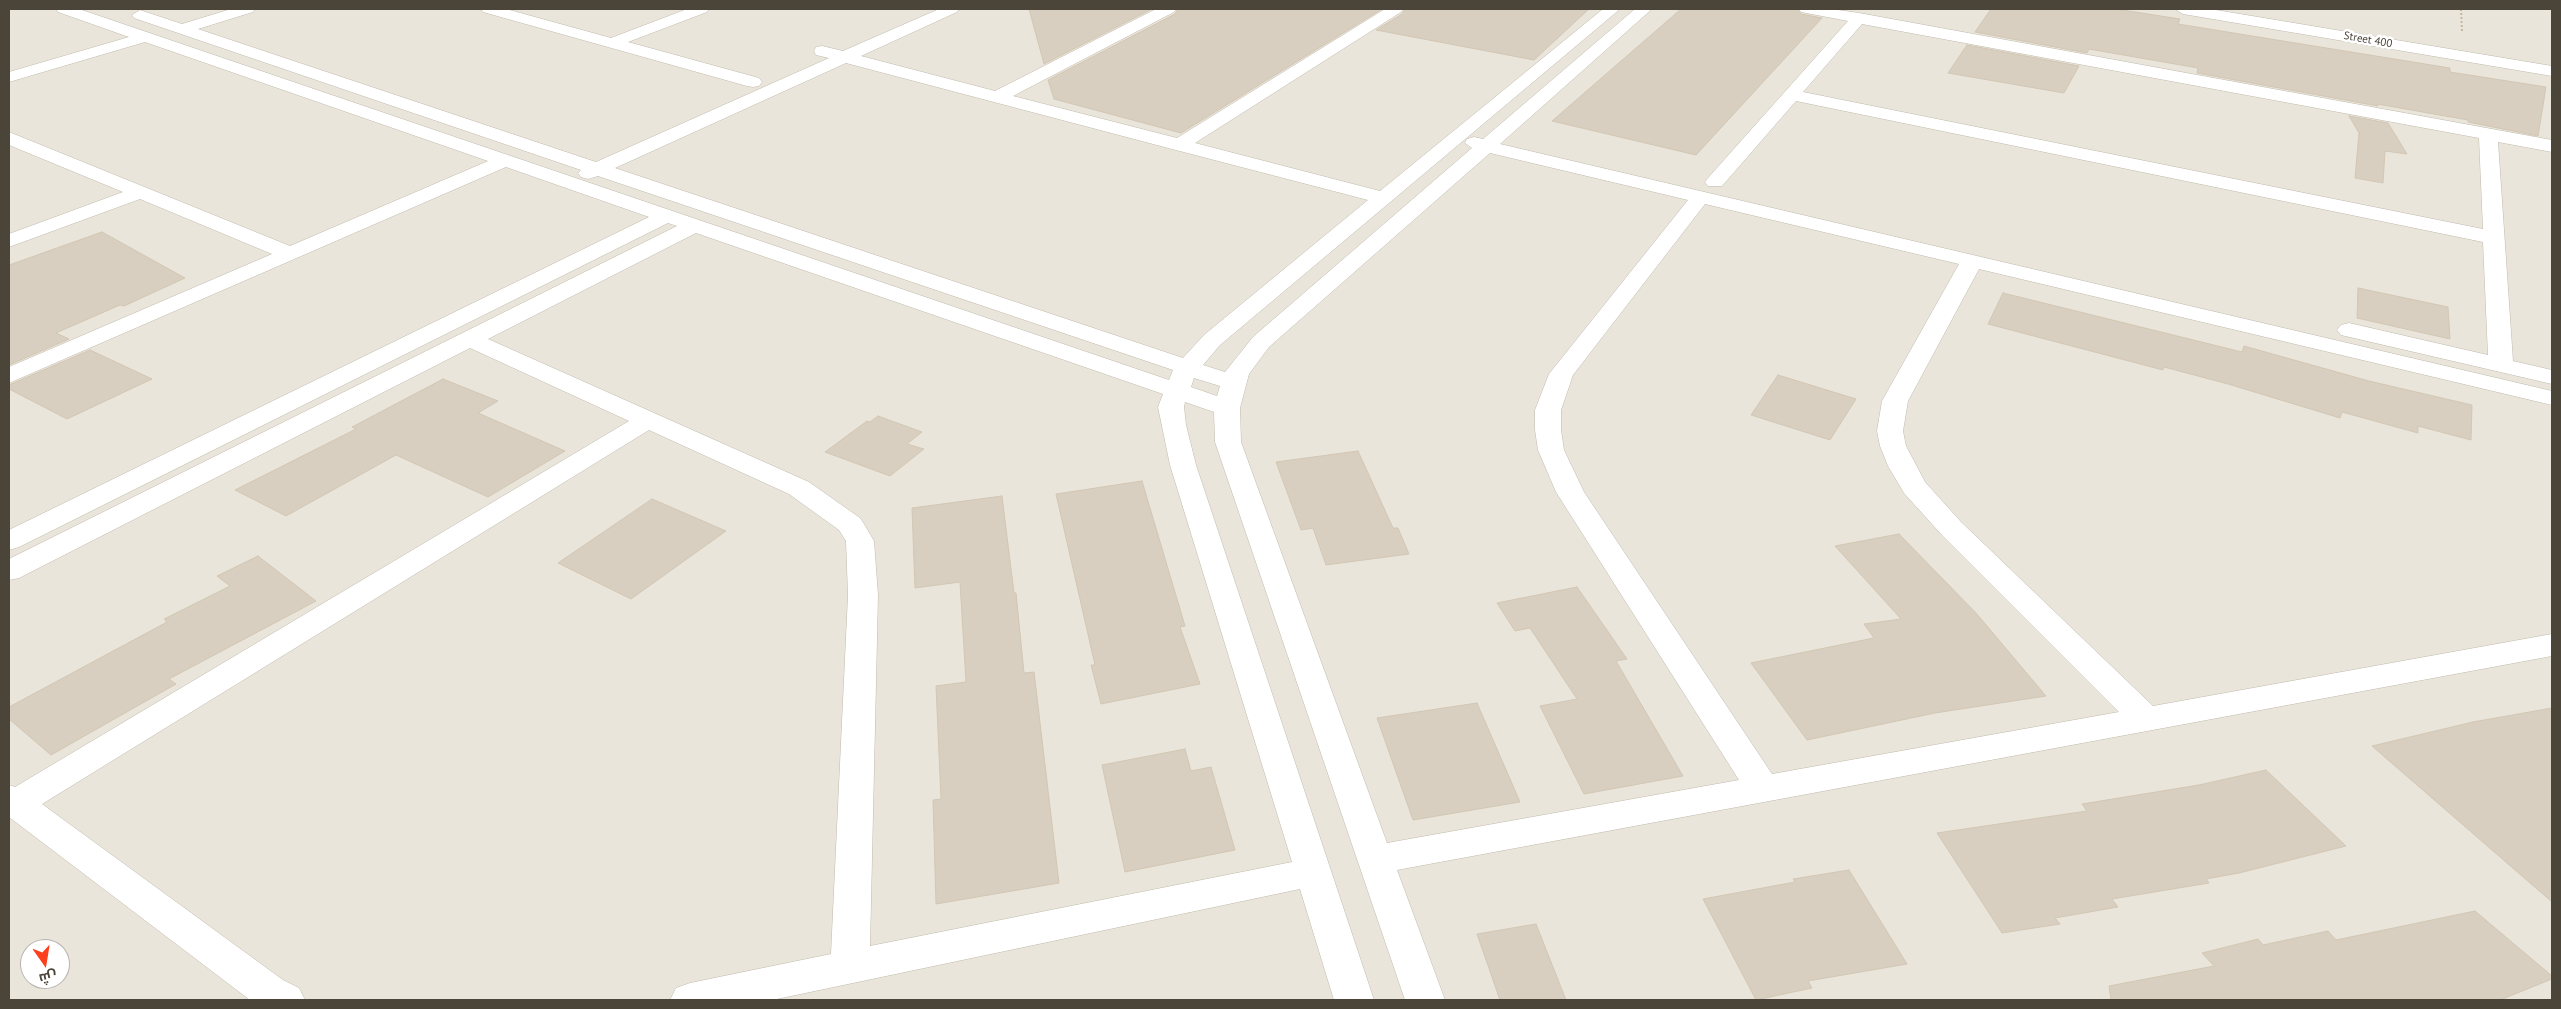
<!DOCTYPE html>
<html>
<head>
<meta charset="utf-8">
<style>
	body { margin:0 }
	#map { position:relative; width:2561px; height:1009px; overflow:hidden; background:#f6f3ec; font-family:"PT Sans",Cairo,sans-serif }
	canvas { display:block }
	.frame { position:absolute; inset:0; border:10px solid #4b4439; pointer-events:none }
	.north { position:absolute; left:20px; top:939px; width:50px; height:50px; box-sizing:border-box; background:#fff; border:1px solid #b7b4b0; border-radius:50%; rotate:167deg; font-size:14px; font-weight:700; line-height:20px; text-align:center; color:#4b4439 }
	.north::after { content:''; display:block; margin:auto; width:18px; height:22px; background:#fc3f1d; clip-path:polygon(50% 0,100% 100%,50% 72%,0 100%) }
</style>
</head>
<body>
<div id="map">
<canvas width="2561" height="1009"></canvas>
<div class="frame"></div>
<div class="north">ش</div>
</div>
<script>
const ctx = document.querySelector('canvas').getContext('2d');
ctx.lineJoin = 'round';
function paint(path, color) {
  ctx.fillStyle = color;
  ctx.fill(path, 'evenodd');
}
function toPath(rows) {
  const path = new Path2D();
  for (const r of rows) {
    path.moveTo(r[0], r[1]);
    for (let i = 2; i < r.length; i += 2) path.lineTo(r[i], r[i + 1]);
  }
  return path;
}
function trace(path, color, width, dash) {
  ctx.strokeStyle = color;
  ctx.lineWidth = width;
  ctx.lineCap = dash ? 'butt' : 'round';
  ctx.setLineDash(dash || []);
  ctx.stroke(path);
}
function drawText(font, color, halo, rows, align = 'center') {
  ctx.font = font + ' "PT Sans",sans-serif';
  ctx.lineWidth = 5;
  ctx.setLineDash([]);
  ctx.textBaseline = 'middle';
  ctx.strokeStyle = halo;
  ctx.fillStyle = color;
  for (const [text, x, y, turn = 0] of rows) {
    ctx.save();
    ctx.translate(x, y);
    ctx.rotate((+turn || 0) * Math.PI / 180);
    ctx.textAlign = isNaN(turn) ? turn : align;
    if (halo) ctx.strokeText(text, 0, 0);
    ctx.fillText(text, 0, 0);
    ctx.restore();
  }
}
const residential = toPath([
	[9,9,2552,9,2552,1000,9,1000],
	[30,949,60,949,60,979,30,979]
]);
const building = toPath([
	[1029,9,1152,9,1044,64,1029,9],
	[1178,9,1382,9,1181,133,1054,99,1048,80,1175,14,1178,9],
	[1405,9,1589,9,1534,60,1376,30,1402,14,1405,9],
	[1681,9,1797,9,1801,14,1822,18,1696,155,1552,121,1681,9],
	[1991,9,2116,9,2180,19,2178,24,2450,68,2450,72,2546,87,2538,136,2468,122,2468,120,2377,104,2378,106,2197,73,2198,68,2089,49,2087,53,1975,32,1991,9],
	[1967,45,2079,66,2064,93,1948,73,1967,45],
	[2349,116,2388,123,2407,154,2385,151,2383,183,2355,178,2359,133,2349,116],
	[102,232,185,278,124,306,120,305,56,333,69,339,9,365,9,265,102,232],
	[2358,288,2448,307,2450,339,2357,318,2358,288],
	[2003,293,2242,352,2244,346,2369,381,2472,405,2471,440,2418,426,2418,433,2342,412,2340,418,2228,384,2164,367,2163,370,1988,324,2003,293],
	[90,350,152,379,67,419,9,389,9,385,90,350],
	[1778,375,1856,399,1830,440,1751,415,1778,375],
	[443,379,498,401,478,413,565,451,488,497,396,455,286,516,235,490,356,429,352,427,443,379],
	[878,416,922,432,907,444,924,449,890,476,825,452,867,421,870,422,878,416],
	[1358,451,1393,528,1398,528,1409,554,1326,565,1313,528,1301,530,1276,462,1358,451],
	[1142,481,1185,626,1180,627,1200,684,1101,704,1091,665,1095,665,1056,494,1142,481],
	[1002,496,1014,593,1016,593,1024,673,1034,672,1059,883,936,904,933,800,941,799,936,686,966,682,960,582,915,588,912,508,1002,496],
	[652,499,726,531,631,599,558,563,652,499],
	[1899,534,1976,613,2046,696,1935,713,1807,740,1751,663,1874,638,1864,624,1901,619,1835,546,1899,534],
	[258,556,316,601,169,679,176,684,51,755,9,719,9,707,167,622,164,619,230,586,217,576,258,556],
	[1577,587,1627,659,1616,661,1683,776,1584,794,1540,706,1577,699,1530,628,1515,631,1497,603,1577,587],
	[1477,703,1520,802,1413,820,1377,718,1477,703],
	[2552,708,2552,902,2372,746,2473,722,2552,708],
	[1185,749,1191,771,1211,767,1235,850,1125,872,1102,765,1185,749],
	[2266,770,2346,846,2239,873,2206,879,2209,883,2112,899,2118,907,2055,918,2060,924,2002,933,1937,833,2087,811,2082,804,2199,785,2266,770],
	[1849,870,1907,964,1808,981,1812,988,1756,1000,1703,899,1795,882,1793,879,1849,870],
	[2475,911,2552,976,2552,979,2500,1000,2111,1000,2109,986,2214,966,2202,953,2258,939,2263,945,2328,931,2336,940,2475,911],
	[1536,924,1566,1000,1500,1000,1477,934,1536,924]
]);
const path = toPath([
	[2461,9,2462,32]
]);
const minor = toPath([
	[56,9,79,9,1169,380,1173,370,598,176,588,179,581,177,578,173,581,170,134,18,132,15,140,10,182,24,231,9,255,9,253,12,198,29,596,162,829,58,816,55,814,51,816,47,822,46,843,51,939,9,959,9,957,12,861,56,995,91,1156,9,1176,9,1174,12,1013,96,1177,138,1385,9,1403,9,1401,12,1195,143,1380,191,1603,9,1620,9,1220,345,1203,365,1225,372,1253,337,1472,148,1465,143,1467,139,1474,137,1483,139,1635,9,1652,9,1500,144,2552,391,2552,405,1979,269,1908,401,1903,431,1906,446,1925,482,1961,522,2153,706,2552,634,2552,656,1397,870,1445,1000,1405,1000,1215,442,1214,412,1185,402,1184,407,1186,425,1196,465,1374,1000,1334,1000,1300,889,772,1000,670,1000,676,988,690,983,831,954,848,595,846,541,839,530,789,494,649,430,42,804,283,980,299,988,305,1000,250,1000,9,817,9,785,15,787,629,421,470,348,19,578,9,580,9,559,677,226,668,223,19,547,9,550,9,530,649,217,506,167,9,383,9,367,272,254,140,199,9,247,9,234,123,192,9,145,9,132,290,246,488,161,145,42,9,82,9,72,129,37,58,12,56,9],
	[846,63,1172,149,1368,200,1204,335,1183,358,615,168,846,63],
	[1490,153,1688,200,1549,374,1535,410,1535,430,1538,450,1556,492,1739,780,1387,843,1241,442,1240,408,1249,374,1269,347,1490,153],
	[1705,204,1959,264,1882,401,1877,431,1880,446,1888,466,1904,493,1941,534,2119,712,1772,774,1584,492,1564,450,1561,430,1561,410,1573,375,1705,204],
	[696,233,1163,394,1158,407,1170,465,1292,862,870,946,878,595,874,541,864,524,860,518,809,482,488,339,696,233],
	[1194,378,1220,386,1217,396,1191,387,1194,378],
	[481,9,506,9,611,38,687,9,709,9,707,12,628,42,759,78,762,82,759,86,753,87,747,86,483,12,481,9],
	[1799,9,1831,9,1859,13,2552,140,2552,152,2498,142,2513,361,2552,370,2552,384,2341,335,2337,330,2341,325,2349,323,2488,355,2483,242,1796,101,1722,186,1708,186,1705,182,1708,178,1848,21,1801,12,1799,9],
	[1862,24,2479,138,2483,229,1803,92,1862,24],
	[2175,9,2210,9,2552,66,2552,76,2183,14,2175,9]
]);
const farStreetnames = [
	["Street 400",2368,40,10]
];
paint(residential, '#eae5da');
paint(building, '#d8cfc1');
trace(building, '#d3c7b4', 1);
trace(minor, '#c2bbae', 1);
trace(path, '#c4b79f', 2, [2, 2]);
paint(minor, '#fff');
drawText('11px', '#4b4439', '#fff', farStreetnames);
</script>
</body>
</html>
